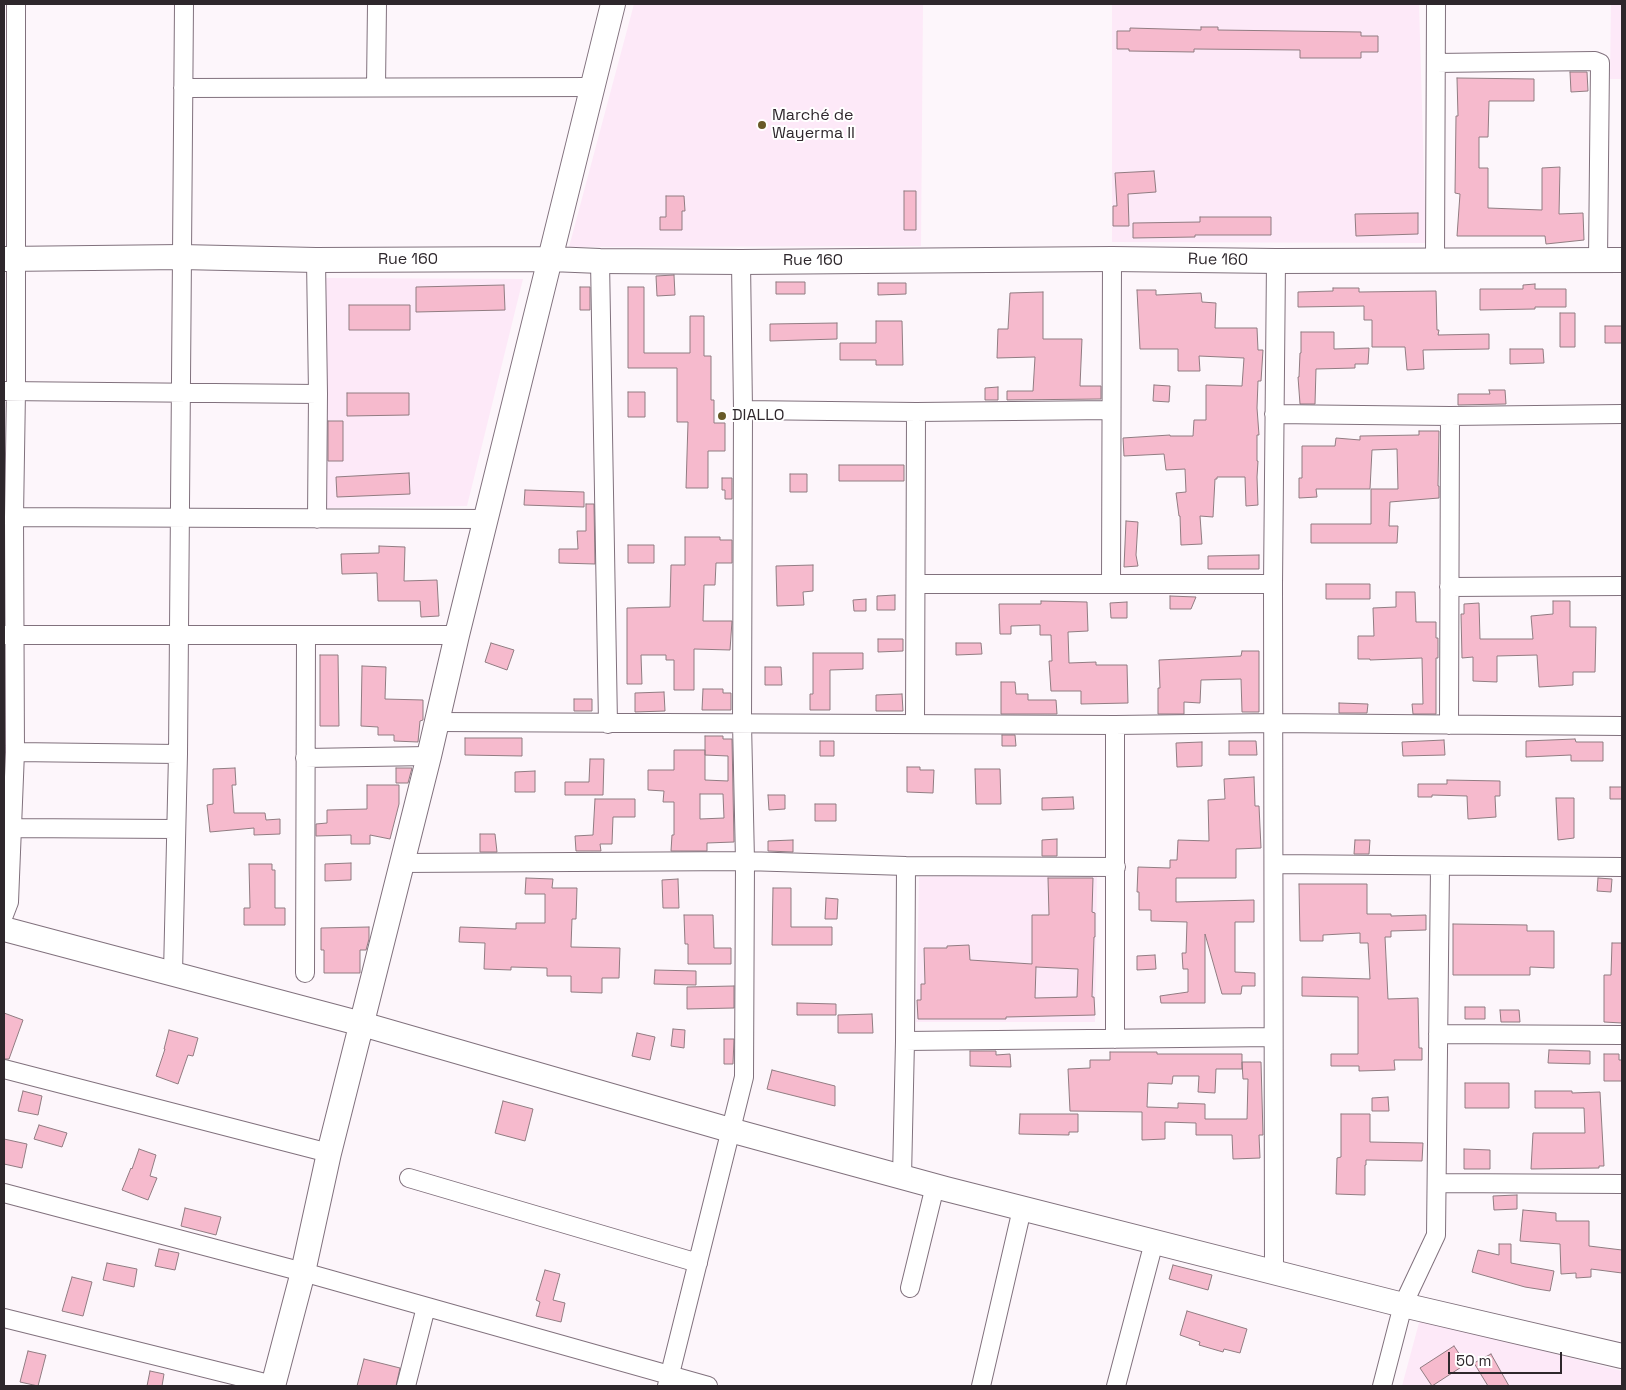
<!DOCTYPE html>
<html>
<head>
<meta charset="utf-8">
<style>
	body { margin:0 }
	#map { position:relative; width:1626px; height:1390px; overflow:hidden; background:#fdf6fb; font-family:"Space Grotesk",sans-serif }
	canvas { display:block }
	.frame { position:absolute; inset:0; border:5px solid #2e272c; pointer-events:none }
	.scale { position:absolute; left:1448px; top:1352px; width:114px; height:22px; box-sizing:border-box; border:2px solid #2e272c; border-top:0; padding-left:6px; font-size:15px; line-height:18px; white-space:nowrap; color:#2e272c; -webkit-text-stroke:4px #fff; paint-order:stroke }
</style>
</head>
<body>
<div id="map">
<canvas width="1626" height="1390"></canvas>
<div class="frame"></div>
<div class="scale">50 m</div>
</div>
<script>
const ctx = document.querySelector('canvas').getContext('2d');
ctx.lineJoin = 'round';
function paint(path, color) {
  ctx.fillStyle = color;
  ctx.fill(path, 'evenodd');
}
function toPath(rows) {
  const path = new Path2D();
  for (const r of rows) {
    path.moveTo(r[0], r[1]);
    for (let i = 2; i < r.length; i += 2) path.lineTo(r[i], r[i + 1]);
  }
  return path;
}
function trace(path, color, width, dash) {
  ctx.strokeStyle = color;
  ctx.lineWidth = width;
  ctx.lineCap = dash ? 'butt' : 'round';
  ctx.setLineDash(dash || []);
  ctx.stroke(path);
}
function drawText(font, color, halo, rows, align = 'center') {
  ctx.font = font + ' "Space Grotesk",sans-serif';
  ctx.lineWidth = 4;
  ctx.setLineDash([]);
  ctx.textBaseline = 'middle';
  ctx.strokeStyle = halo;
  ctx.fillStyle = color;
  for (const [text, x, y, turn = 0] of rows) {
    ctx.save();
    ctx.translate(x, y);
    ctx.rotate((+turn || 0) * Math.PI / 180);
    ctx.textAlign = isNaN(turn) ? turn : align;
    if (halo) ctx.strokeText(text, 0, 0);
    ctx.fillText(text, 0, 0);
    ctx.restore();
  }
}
const built = toPath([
	[634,4,923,4,921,246,569,247],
	[1112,4,1419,4,1426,243,1112,242],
	[1611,4,1622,4,1622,79,1610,79],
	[326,278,523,279,467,506,324,508],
	[1097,871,1095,1022,916,1022,919,877],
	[1420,1319,1622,1371,1622,1386,1402,1386]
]);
const building = toPath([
	[1201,27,1218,27,1218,30,1361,32,1361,36,1378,36,1378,52,1361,52,1361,58,1300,58,1300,50,1194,49,1194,52,1129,51,1129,49,1117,49,1117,31,1130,31,1130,28,1201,30,1201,27],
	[1570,72,1587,72,1588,91,1571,92,1570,72],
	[1457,78,1534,79,1534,101,1489,101,1488,137,1479,137,1479,168,1488,168,1488,208,1542,210,1542,168,1560,167,1559,214,1583,213,1584,240,1546,244,1545,236,1457,236,1460,194,1455,193,1456,116,1458,116,1457,78],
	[1154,171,1156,192,1128,194,1129,226,1113,226,1113,206,1117,206,1115,173,1154,171],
	[904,191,916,191,916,230,904,230,904,191],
	[666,196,684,196,685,211,682,211,682,230,660,230,660,217,666,217,666,196],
	[1418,213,1418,234,1356,236,1355,214,1418,213],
	[1200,217,1271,217,1271,235,1195,235,1195,237,1133,238,1133,223,1200,222,1200,217],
	[674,275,675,295,657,296,656,276,674,275],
	[776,282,805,282,805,294,776,294,776,282],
	[878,283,906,283,906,294,878,295,878,283],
	[1535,284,1535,289,1566,289,1566,307,1535,307,1535,309,1480,310,1480,289,1523,289,1523,285,1535,284],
	[504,285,505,310,416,312,416,287,504,285],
	[580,287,590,287,590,310,580,310,580,287],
	[628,287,644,287,644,353,690,353,690,316,704,316,704,356,711,356,711,400,714,400,714,423,725,423,725,451,708,451,708,488,686,488,688,422,677,422,677,368,628,368,628,287],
	[1333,288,1359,288,1359,292,1436,291,1437,330,1439,330,1438,335,1489,334,1489,349,1423,350,1424,369,1407,370,1405,347,1372,347,1372,320,1364,320,1364,306,1298,307,1298,292,1333,291,1333,288],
	[1137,290,1156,290,1156,295,1201,293,1202,302,1216,303,1215,328,1257,328,1258,350,1263,350,1261,381,1258,381,1257,408,1259,435,1257,435,1257,461,1258,461,1257,477,1258,505,1246,506,1245,477,1217,477,1217,479,1215,479,1213,517,1200,516,1202,544,1181,545,1180,516,1179,516,1176,493,1186,492,1185,469,1166,470,1164,454,1124,456,1123,438,1170,435,1170,436,1193,436,1194,420,1206,420,1206,385,1242,386,1244,358,1199,356,1200,371,1178,371,1178,349,1140,349,1137,290],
	[1043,292,1043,339,1082,339,1080,386,1101,386,1101,399,1007,400,1007,391,1033,391,1035,357,997,358,998,329,1008,329,1010,293,1043,292],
	[349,305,410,305,410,330,349,330,349,305],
	[1560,313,1575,313,1575,347,1560,347,1560,313],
	[876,321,902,321,903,365,876,365,876,360,840,360,840,343,876,343,876,321],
	[837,323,837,339,770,341,770,324,837,323],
	[1605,326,1622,326,1622,343,1605,343,1605,326],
	[1301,332,1334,332,1334,349,1369,348,1368,364,1355,364,1355,368,1316,369,1315,404,1300,404,1298,377,1299,377,1300,353,1301,353,1301,332],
	[1510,349,1543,349,1544,363,1510,364,1510,349],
	[1154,385,1170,386,1169,402,1153,401,1154,385],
	[998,387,998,400,985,400,985,388,998,387],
	[1489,390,1505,390,1506,404,1458,405,1458,394,1490,394,1489,390],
	[628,392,645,392,645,417,628,417,628,392],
	[347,393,409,393,409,415,347,416,347,393],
	[328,421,343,421,343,461,328,461,328,421],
	[1419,431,1439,431,1438,486,1439,486,1439,498,1390,502,1389,526,1398,526,1397,543,1311,543,1311,524,1371,524,1371,489,1398,489,1397,449,1372,450,1370,489,1316,489,1317,497,1299,498,1299,478,1302,478,1302,446,1335,446,1336,438,1360,440,1360,436,1419,435,1419,431],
	[839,465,904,465,904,481,839,481,839,465],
	[409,473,410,494,337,497,336,477,409,473],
	[790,474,807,474,807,492,790,492,790,474],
	[722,478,732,478,732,499,725,499,725,490,722,490,722,478],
	[525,490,584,492,584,507,524,505,525,490],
	[586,504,594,504,595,564,559,563,559,549,578,549,577,531,586,531,586,504],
	[1126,521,1138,522,1136,555,1138,566,1124,567,1126,521],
	[685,537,720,537,720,540,732,540,732,563,716,563,715,585,704,585,703,621,732,621,730,650,694,649,694,690,674,690,674,660,666,660,666,655,641,655,642,684,627,684,627,608,670,607,671,565,685,565,685,537],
	[628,545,654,545,654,563,628,563,628,545],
	[379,546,405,547,404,581,437,580,439,616,421,617,420,601,378,601,377,573,342,574,341,554,379,553,379,546],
	[1259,555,1259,569,1208,569,1208,556,1259,555],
	[813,565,813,591,803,592,804,605,777,606,776,566,813,565],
	[1326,584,1370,584,1370,599,1326,599,1326,584],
	[1396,592,1415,592,1416,622,1436,622,1436,638,1438,638,1438,658,1436,658,1436,714,1413,714,1412,704,1423,704,1422,658,1370,660,1370,659,1358,659,1358,636,1374,636,1373,608,1396,607,1396,592],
	[895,595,895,610,877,610,877,596,895,595],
	[1170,596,1196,597,1191,609,1170,609,1170,596],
	[866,599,866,611,854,611,853,600,866,599],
	[1041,601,1087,602,1088,631,1068,632,1069,663,1096,662,1096,665,1127,665,1128,703,1081,704,1081,691,1051,691,1049,661,1052,661,1051,635,1040,635,1040,625,1011,626,1011,634,1000,634,999,604,1041,604,1041,601],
	[1553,601,1570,601,1570,627,1596,627,1595,672,1573,672,1573,685,1539,687,1537,655,1497,656,1497,682,1473,681,1473,657,1462,658,1461,614,1464,614,1464,604,1479,603,1480,639,1533,639,1531,616,1553,614,1553,601],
	[1127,602,1127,618,1111,618,1110,603,1127,602],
	[878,639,903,639,903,651,878,652,878,639],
	[491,643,514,650,507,670,485,662,491,643],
	[956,643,981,643,982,654,956,655,956,643],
	[1242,651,1259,651,1259,712,1242,712,1241,679,1201,680,1200,703,1184,702,1184,714,1158,714,1158,688,1160,688,1159,660,1241,656,1242,651],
	[813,653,863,653,863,669,830,670,830,710,810,710,810,694,813,694,813,653],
	[320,655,338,655,339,726,320,726,320,655],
	[362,666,386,667,385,699,423,700,423,720,420,721,418,742,394,741,394,735,378,735,378,727,361,726,362,666],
	[765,667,781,667,782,685,765,685,765,667],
	[1001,682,1015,682,1016,694,1028,694,1028,700,1056,700,1057,714,1001,714,1001,682],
	[703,689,723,689,723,693,731,693,731,710,702,710,703,689],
	[664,692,665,711,635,712,635,693,664,692],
	[902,694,903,711,876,711,876,695,902,694],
	[574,699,592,699,592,711,574,711,574,699],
	[1339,703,1368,704,1367,713,1339,713,1339,703],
	[1002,735,1015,735,1016,746,1002,746,1002,735],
	[705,736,723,736,723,739,732,739,734,842,707,843,707,851,671,851,672,835,674,835,674,802,663,802,664,791,648,790,648,770,674,770,674,750,705,750,705,780,728,781,728,756,705,755,705,736],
	[700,794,723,794,724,818,700,819,700,794],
	[465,738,522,738,522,756,465,755,465,738],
	[1575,739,1576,742,1603,742,1603,761,1571,761,1571,755,1526,757,1526,741,1575,739],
	[1444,740,1445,755,1403,756,1402,742,1444,740],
	[820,741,834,741,834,756,820,756,820,741],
	[1229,741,1256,741,1257,755,1229,755,1229,741],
	[1202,742,1202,766,1177,767,1176,743,1202,742],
	[590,759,604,759,603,795,565,795,565,782,589,782,590,759],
	[907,767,920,767,920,770,934,770,933,793,907,792,907,767],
	[235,768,236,785,232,785,234,813,265,813,266,820,280,819,280,834,254,835,254,828,210,832,207,805,213,804,213,769,235,768],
	[396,768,412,768,408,783,396,783,396,768],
	[975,769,1000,769,1001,804,976,804,975,769],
	[535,771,535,792,515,792,515,772,535,771],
	[1254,777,1255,806,1259,806,1261,848,1236,849,1236,878,1176,878,1176,902,1254,900,1254,922,1235,922,1235,972,1255,973,1255,986,1242,986,1241,994,1222,994,1205,934,1205,1003,1161,1003,1160,996,1188,992,1188,969,1183,969,1182,953,1186,953,1187,922,1151,921,1151,910,1139,910,1139,892,1137,892,1138,867,1170,868,1170,860,1177,860,1178,840,1209,841,1208,800,1225,799,1224,779,1254,777],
	[1447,780,1500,781,1500,796,1495,796,1496,817,1468,819,1467,796,1432,795,1432,797,1418,797,1418,784,1447,784,1447,780],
	[367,785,399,785,399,804,390,839,370,835,370,844,351,844,351,835,316,836,316,824,327,823,327,810,367,809,367,785],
	[1610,787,1622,787,1622,799,1610,799,1610,787],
	[768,795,785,795,785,809,769,810,768,795],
	[1073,797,1074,809,1042,810,1042,798,1073,797],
	[1556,798,1574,798,1574,838,1558,840,1556,798],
	[595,799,635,799,635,817,613,817,612,844,600,844,601,851,576,851,575,836,593,835,595,799],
	[815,804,836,804,836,821,815,821,815,804],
	[480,834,495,834,497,852,480,852,480,834],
	[1057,839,1057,856,1042,856,1042,840,1057,839],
	[793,840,793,852,768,851,768,841,793,840],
	[1355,840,1370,840,1369,854,1354,854,1355,840],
	[351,863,351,880,325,881,325,864,351,863],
	[249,864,272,864,272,870,275,870,275,908,285,908,285,925,244,925,244,908,250,908,249,864],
	[526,878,553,879,552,888,577,888,576,919,572,919,571,947,620,948,619,978,602,978,602,993,571,992,571,976,547,976,547,968,511,967,511,970,484,969,485,943,459,942,460,927,516,929,516,923,545,923,545,894,525,894,526,878],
	[1048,878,1093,878,1092,912,1095,913,1095,937,1094,937,1092,997,1094,997,1095,1015,1006,1017,1006,1019,918,1019,917,1000,921,1000,921,984,925,984,924,948,947,948,947,946,969,945,970,960,1032,964,1032,915,1049,915,1048,878],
	[1036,967,1078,969,1077,997,1035,998,1036,967],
	[1598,878,1612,879,1611,892,1597,891,1598,878],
	[678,879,679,908,663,908,662,880,678,879],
	[1299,884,1367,884,1367,914,1391,914,1391,916,1426,915,1426,930,1391,931,1391,937,1385,937,1388,999,1418,998,1419,1048,1422,1048,1422,1060,1394,1060,1395,1070,1359,1071,1359,1066,1331,1066,1331,1054,1358,1054,1358,997,1302,996,1302,977,1370,979,1368,943,1360,943,1360,933,1323,935,1323,941,1300,941,1299,884],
	[773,888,791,888,791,927,832,927,832,945,772,945,773,888],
	[826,898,838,899,837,919,825,919,826,898],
	[684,915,713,915,714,948,731,948,731,964,688,964,688,944,685,944,684,915],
	[1453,924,1527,925,1527,931,1554,931,1554,968,1530,967,1530,975,1453,975,1453,924],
	[369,927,369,939,366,950,360,950,360,973,324,973,324,950,321,950,321,928,369,927],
	[1612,943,1622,943,1622,1023,1604,1022,1604,975,1611,975,1612,943],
	[1155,955,1156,969,1137,970,1137,956,1155,955],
	[655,970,696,971,696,985,654,984,655,970],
	[734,986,734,1008,687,1009,687,987,734,986],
	[797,1003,836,1004,836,1015,797,1015,797,1003],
	[1465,1007,1485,1007,1485,1019,1465,1019,1465,1007],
	[1500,1010,1519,1010,1520,1022,1501,1022,1500,1010],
	[4,1013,23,1020,9,1059,4,1059,4,1013],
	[872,1014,873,1033,838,1033,838,1015,872,1014],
	[673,1029,685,1030,684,1048,671,1046,673,1029],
	[169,1030,198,1038,193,1056,188,1055,178,1084,156,1076,165,1049,164,1049,169,1030],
	[637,1033,655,1037,650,1060,632,1056,637,1033],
	[724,1039,734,1039,733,1064,724,1064,724,1039],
	[1549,1050,1590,1051,1590,1064,1548,1063,1549,1050],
	[970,1051,996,1051,996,1055,1010,1054,1011,1067,970,1066,970,1051],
	[1110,1052,1157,1052,1157,1054,1242,1054,1242,1069,1216,1069,1215,1093,1198,1092,1199,1076,1173,1076,1172,1084,1148,1083,1147,1107,1178,1108,1178,1103,1205,1104,1205,1119,1247,1119,1248,1079,1243,1079,1242,1062,1261,1062,1263,1135,1259,1135,1260,1158,1233,1159,1232,1135,1196,1135,1196,1123,1165,1122,1165,1139,1142,1140,1142,1112,1070,1111,1068,1069,1090,1068,1090,1060,1110,1060,1110,1052],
	[1604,1054,1619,1054,1619,1060,1622,1060,1622,1081,1604,1081,1604,1054],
	[772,1070,835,1086,835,1106,767,1089,772,1070],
	[1465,1083,1509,1083,1509,1108,1465,1108,1465,1083],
	[23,1091,42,1096,38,1115,18,1111,23,1091],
	[1535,1091,1572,1091,1572,1093,1600,1092,1604,1166,1599,1166,1599,1168,1531,1169,1533,1133,1585,1133,1584,1108,1535,1108,1535,1091],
	[1388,1097,1389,1111,1372,1111,1372,1098,1388,1097],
	[503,1101,533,1109,525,1141,495,1133,503,1101],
	[1020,1114,1078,1114,1078,1132,1069,1132,1069,1135,1019,1134,1020,1114],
	[1341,1114,1370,1114,1370,1142,1423,1143,1422,1161,1366,1160,1366,1165,1365,1165,1365,1195,1336,1194,1337,1158,1341,1157,1341,1114],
	[39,1125,67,1133,62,1147,34,1139,39,1125],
	[4,1139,27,1144,22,1168,4,1164,4,1139],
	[139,1149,156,1155,150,1176,157,1178,148,1200,122,1190,131,1168,132,1169,139,1149],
	[1464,1149,1490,1150,1490,1169,1464,1169,1464,1149],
	[1517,1195,1517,1209,1494,1210,1493,1196,1517,1195],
	[185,1208,221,1217,216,1235,181,1226,185,1208],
	[1523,1210,1556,1213,1556,1221,1589,1221,1589,1246,1622,1250,1622,1273,1591,1269,1591,1277,1576,1278,1576,1273,1561,1274,1560,1244,1520,1241,1523,1210],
	[1499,1244,1511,1244,1511,1263,1554,1271,1550,1291,1525,1287,1472,1272,1478,1250,1499,1255,1499,1244],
	[159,1249,179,1253,175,1270,155,1266,159,1249],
	[107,1263,137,1269,134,1287,103,1280,107,1263],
	[1173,1265,1212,1275,1208,1290,1169,1279,1173,1265],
	[545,1270,560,1274,553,1300,565,1303,561,1322,536,1316,540,1302,536,1300,545,1270],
	[72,1277,92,1282,83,1316,62,1311,72,1277],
	[1187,1311,1247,1329,1240,1353,1224,1349,1223,1352,1199,1345,1200,1342,1180,1335,1187,1311],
	[1454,1346,1466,1364,1432,1386,1420,1368,1454,1346],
	[28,1351,46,1355,38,1386,20,1382,28,1351],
	[1491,1354,1509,1386,1488,1386,1474,1363,1491,1354],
	[364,1359,400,1368,396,1386,357,1386,364,1359],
	[150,1371,164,1374,162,1386,147,1386,150,1371]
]);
const street = toPath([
	[1436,63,1595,61,1600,63,1598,260],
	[376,87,377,4],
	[183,88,592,87],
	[316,260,318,394,317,519],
	[1435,260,1436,4],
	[600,261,608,724],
	[4,391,318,394],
	[743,410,916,412,1111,410],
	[1274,414,1450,416,1622,414],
	[14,517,486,519],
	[916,584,1273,584],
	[1111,584,1112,259],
	[1449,587,1622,586],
	[4,635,457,635],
	[437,722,1115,725,1274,723,1622,726],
	[915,723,916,412],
	[1449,725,1450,416],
	[15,752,178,754],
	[305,758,429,756],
	[12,828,176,829],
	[401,863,745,861,906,866,1116,867],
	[1274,864,1622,867],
	[4,915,9,902,15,752,14,517,16,391,16,4],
	[173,973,178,754,184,4],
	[305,973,306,637],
	[1438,1034,1622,1035],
	[1115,1039,1115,725],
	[905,1041,1273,1037],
	[4,1069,329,1153],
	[902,1177,905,1041,906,866],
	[409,1178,698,1263],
	[1437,1183,1622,1184],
	[4,1193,303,1272,708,1386],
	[1274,1272,1273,584,1276,261],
	[910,1288,935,1186],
	[4,1318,273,1385],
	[406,1386,426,1307],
	[667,1386,744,1077,745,861,742,723,743,410,741,262],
	[981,1386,1022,1209],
	[1116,1386,1154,1242],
	[1382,1386,1403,1305,1436,1235,1440,867]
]);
const secondary = toPath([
	[4,259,181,257,316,260,551,259,600,261,741,262,1112,259,1276,261,1622,260],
	[4,929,362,1024,730,1130,946,1189,1403,1305,1622,1356],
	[273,1386,303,1272,329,1153,429,756,457,635,613,4]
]);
const markers = [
	[762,125,5,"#685927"],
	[722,416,5,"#685927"]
];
const poiNames = [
	["Marché de",772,116],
	["Wayerma II",772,134],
	["DIALLO",732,416]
];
const streetNames = [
	["Rue 160",408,260],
	["Rue 160",1218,260,1],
	["Rue 160",813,261]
];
paint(built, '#fde9f8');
paint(building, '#f6bacd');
trace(building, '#917c82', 1);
trace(street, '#81717d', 20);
trace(secondary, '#81717d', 26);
trace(street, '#fff', 18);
trace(secondary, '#fff', 24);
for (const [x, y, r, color] of markers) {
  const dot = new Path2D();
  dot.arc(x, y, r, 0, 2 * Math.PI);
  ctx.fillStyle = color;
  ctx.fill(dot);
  trace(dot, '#fff', 2);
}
drawText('16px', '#2e272c', '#fff', poiNames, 'left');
drawText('16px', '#2e272c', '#fff', streetNames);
</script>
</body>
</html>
